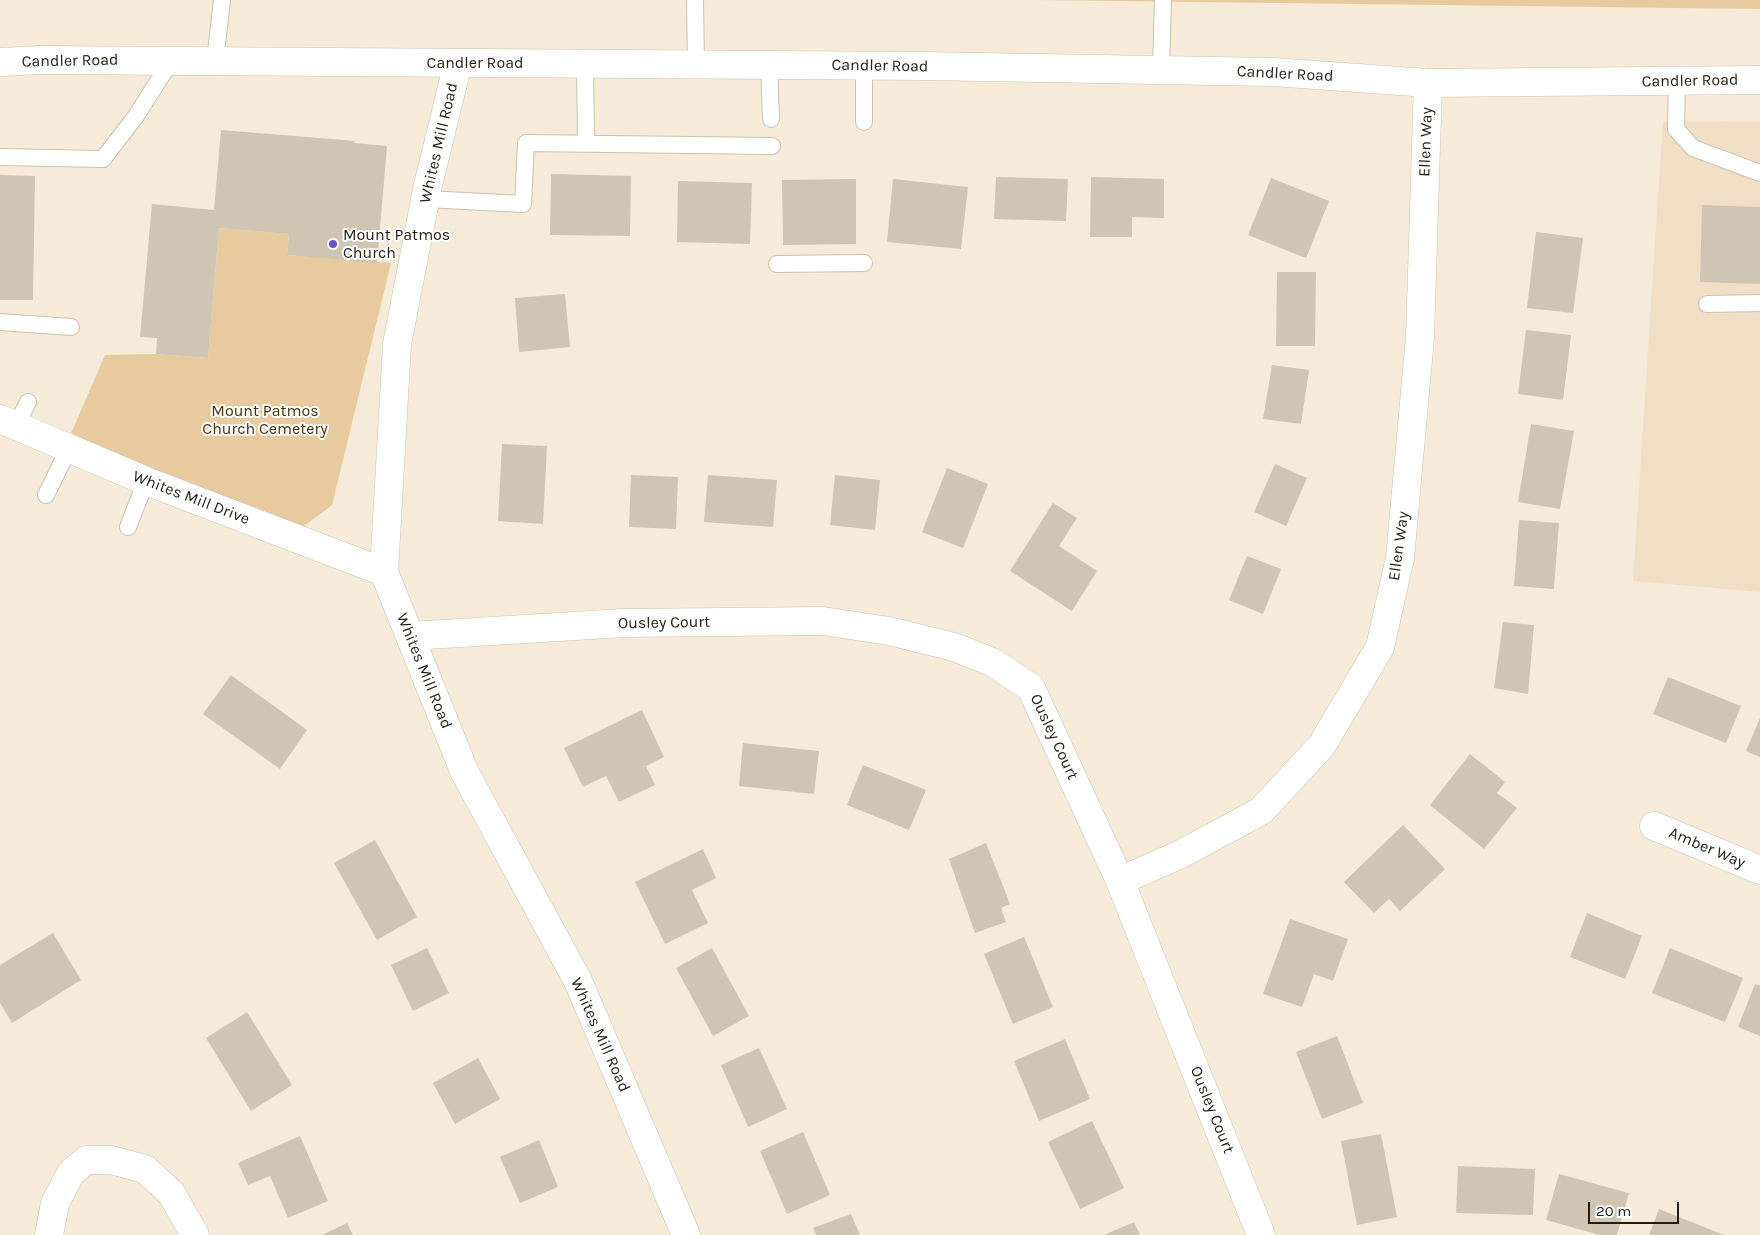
<!DOCTYPE html>
<html>
<head>
<meta charset="utf-8">
<style>
	body { margin:0 }
	#map { position:relative; width:1760px; height:1235px; overflow:hidden; background:#f6ead8; font-family:Karla,sans-serif }
	canvas { display:block }
	.scale { position:absolute; left:1588px; top:1202px; width:91px; height:22px; box-sizing:border-box; border:2px solid #211d16; border-top:0; padding-left:6px; font-size:15px; line-height:18px; white-space:nowrap; color:#211d16; -webkit-text-stroke:4px #fff; paint-order:stroke }
</style>
</head>
<body>
<div id="map">
<canvas width="1760" height="1235"></canvas>
<div class="scale">20 m</div>
</div>
<script>
const ctx = document.querySelector('canvas').getContext('2d');
ctx.lineJoin = 'round';
function paint(path, color) {
  ctx.fillStyle = color;
  ctx.fill(path, 'evenodd');
}
function toPath(rows) {
  const path = new Path2D();
  for (const r of rows) {
    path.moveTo(r[0], r[1]);
    for (let i = 2; i < r.length; i += 2) path.lineTo(r[i], r[i + 1]);
  }
  return path;
}
function trace(path, color, width, dash) {
  ctx.strokeStyle = color;
  ctx.lineWidth = width;
  ctx.lineCap = dash ? 'butt' : 'round';
  ctx.setLineDash(dash || []);
  ctx.stroke(path);
}
function drawText(font, color, halo, rows, align = 'center') {
  ctx.font = font + ' Karla,sans-serif';
  ctx.lineWidth = 4;
  ctx.setLineDash([]);
  ctx.textBaseline = 'middle';
  ctx.strokeStyle = halo;
  ctx.fillStyle = color;
  for (const [text, x, y, turn = 0] of rows) {
    ctx.save();
    ctx.translate(x, y);
    ctx.rotate((+turn || 0) * Math.PI / 180);
    ctx.textAlign = isNaN(turn) ? turn : align;
    if (halo) ctx.strokeText(text, 0, 0);
    ctx.fillText(text, 0, 0);
    ctx.restore();
  }
}
const built = toPath([
	[1663,121,1760,122,1760,592,1633,581]
]);
const green = toPath([
	[1036,0,1760,0,1760,9],
	[219,228,289,234,287,255,391,263,332,505,303,527,70,436,105,355,156,354,208,358]
]);
const building = toPath([
	[221,130,355,141,354,143,387,146,377,263,287,255,289,234,219,228,208,358,156,354,157,338,140,337,152,204,214,210],
	[551,174,631,176,630,236,550,235],
	[0,175,35,176,33,300,0,300],
	[996,177,1068,179,1066,221,994,219],
	[1091,177,1164,179,1164,218,1132,217,1132,237,1090,237],
	[1271,178,1329,201,1306,258,1248,235],
	[856,179,856,244,783,245,782,180],
	[893,179,968,187,961,249,887,242],
	[678,181,752,183,750,244,677,242],
	[1702,205,1760,207,1760,284,1700,282],
	[1536,232,1583,238,1573,313,1527,308],
	[1277,272,1316,272,1315,346,1276,346],
	[565,294,570,347,519,352,515,298],
	[1526,330,1571,335,1563,400,1518,394],
	[1272,365,1309,370,1301,424,1263,419],
	[1531,424,1574,431,1560,509,1518,502],
	[502,444,547,446,543,524,498,521],
	[1275,464,1307,478,1286,526,1254,512],
	[947,468,988,484,963,548,922,532],
	[631,475,678,477,676,529,629,527],
	[708,475,777,480,773,527,704,522],
	[835,475,880,480,875,530,830,525],
	[1053,503,1077,518,1059,546,1097,571,1072,611,1010,571],
	[1519,520,1559,523,1554,589,1514,586],
	[1247,556,1281,569,1263,614,1229,600],
	[1503,622,1534,625,1528,694,1494,688],
	[231,675,307,730,280,769,203,714],
	[1668,677,1741,706,1726,743,1653,714],
	[642,710,664,757,646,766,655,785,619,802,606,776,583,787,564,748],
	[1760,718,1760,757,1746,751],
	[743,743,819,751,814,794,739,786],
	[1470,754,1505,782,1497,793,1517,808,1484,849,1430,805],
	[863,765,926,790,909,830,847,805],
	[1403,825,1445,869,1400,911,1389,899,1374,913,1344,882],
	[375,840,417,917,377,940,334,863],
	[986,843,1010,904,1001,908,1006,922,975,933,949,859],
	[703,849,716,878,692,890,708,923,665,944,635,882],
	[1587,913,1642,936,1625,979,1570,957],
	[1290,919,1348,939,1333,981,1314,974,1302,1007,1263,994],
	[53,933,81,980,12,1023,0,1003,0,965],
	[1024,937,1053,1007,1013,1024,984,954],
	[427,948,449,993,413,1011,391,965],
	[712,948,749,1016,713,1036,676,968],
	[1670,948,1743,978,1725,1022,1652,993],
	[1755,984,1760,986,1760,1036,1738,1027],
	[247,1012,292,1085,251,1111,206,1038],
	[1337,1036,1363,1103,1322,1119,1296,1052],
	[1065,1039,1090,1099,1039,1121,1014,1061],
	[759,1048,787,1109,748,1127,721,1065],
	[478,1058,500,1099,455,1124,433,1083],
	[1092,1121,1124,1188,1080,1209,1048,1142],
	[803,1132,830,1195,787,1214,760,1151],
	[1381,1134,1397,1217,1357,1225,1341,1141],
	[300,1136,328,1201,288,1218,270,1176,248,1185,238,1163],
	[539,1140,558,1187,520,1203,500,1157],
	[1458,1166,1535,1169,1533,1215,1456,1213],
	[1559,1174,1629,1193,1617,1235,1600,1235,1546,1220],
	[1659,1209,1724,1235,1649,1235],
	[851,1214,860,1235,816,1235,813,1228],
	[1134,1222,1140,1235,1104,1235],
	[347,1223,353,1235,322,1235]
]);
const lane = toPath([
	[695,0,696,65],
	[215,61,222,0],
	[585,64,586,143],
	[769,65,771,119],
	[1161,70,1163,0],
	[1677,81,1676,129,1693,148,1760,173],
	[864,122,864,66],
	[0,157,103,159,136,116,171,61],
	[426,199,523,204,526,143,772,146],
	[777,264,864,263],
	[1707,304,1760,303],
	[0,322,71,327],
	[16,426,28,402],
	[46,495,69,448],
	[128,527,146,481]
]);
const street = toPath([
	[0,419,146,481,384,572],
	[410,636,624,623,823,621,889,631,954,647,992,662,1031,688,1120,881,1261,1235],
	[1654,826,1760,870],
	[1120,881,1181,854,1261,811,1322,745,1380,647,1400,558,1420,337,1428,83],
	[49,1235,55,1203,71,1173,86,1160,111,1160,145,1169,171,1193,195,1235]
]);
const secondary = toPath([
	[0,62,40,60,923,66,1273,72,1428,83,1760,80],
	[458,63,428,185,397,344,384,572,465,773,578,981,686,1235]
]);
const markers = [
	[333,244,5,"#6c51ca"]
];
const streetNames = [
	["Candler Road",70,61,-1],
	["Candler Road",475,63],
	["Candler Road",880,66,1],
	["Candler Road",1285,74,3],
	["Candler Road",1690,81,-1],
	["Ellen Way",1426,142,-88],
	["Whites Mill Road",439,143,-77],
	["Whites Mill Drive",191,498,21],
	["Ellen Way",1399,546,-82],
	["Ousley Court",664,623,-1],
	["Whites Mill Road",424,671,68],
	["Ousley Court",1054,737,65],
	["Amber Way",1707,848,23],
	["Whites Mill Road",600,1035,66],
	["Ousley Court",1212,1110,68]
];
const poiNames = [
	["Mount Patmos",343,235],
	["Church",343,253]
];
const parkNames = [
	["Mount Patmos",265,411],
	["Church Cemetery",265,429]
];
paint(built, '#efdfc6');
paint(green, '#e7ca9d');
paint(building, '#d0c5b3');
trace(lane, '#ccc1af', 18);
trace(street, '#ccc1af', 29);
trace(secondary, '#ccc1af', 29);
trace(lane, '#fff', 16);
trace(street, '#fff', 28);
trace(secondary, '#fff', 28);
for (const [x, y, r, color] of markers) {
  const dot = new Path2D();
  dot.arc(x, y, r, 0, 2 * Math.PI);
  ctx.fillStyle = color;
  ctx.fill(dot);
  trace(dot, '#fff', 2);
}
drawText('16px', '#211d16', '#fff', streetNames);
drawText('16px', '#211d16', '#fff', poiNames, 'left');
drawText('16px', '#473106', '#fff', parkNames);
</script>
</body>
</html>
